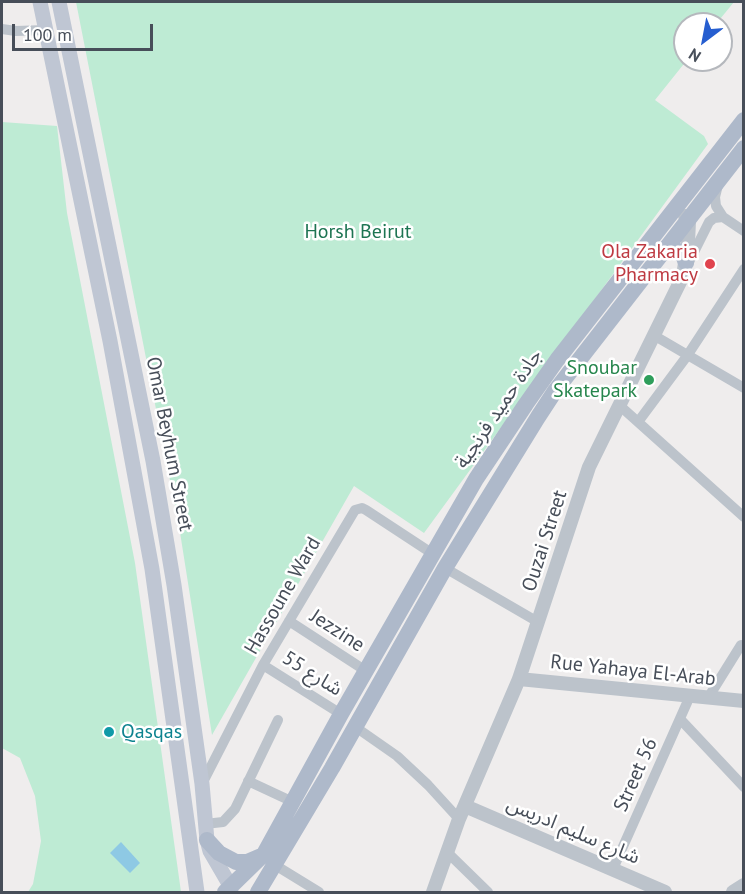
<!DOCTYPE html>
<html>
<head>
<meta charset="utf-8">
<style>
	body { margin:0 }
	#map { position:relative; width:745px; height:894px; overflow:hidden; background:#efeded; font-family:"PT Sans",sans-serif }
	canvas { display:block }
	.frame { position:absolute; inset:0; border:3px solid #474e59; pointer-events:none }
	.north { position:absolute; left:673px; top:12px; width:60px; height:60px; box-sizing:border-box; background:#fff; border:2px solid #b5b8bd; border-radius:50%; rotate:212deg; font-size:16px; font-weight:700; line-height:24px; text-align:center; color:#474e59 }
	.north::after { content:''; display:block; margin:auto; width:21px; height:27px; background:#265ed0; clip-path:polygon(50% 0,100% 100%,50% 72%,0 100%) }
	.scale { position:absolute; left:12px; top:24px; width:141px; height:27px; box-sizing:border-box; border:3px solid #474e59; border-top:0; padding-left:8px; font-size:18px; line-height:21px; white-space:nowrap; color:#474e59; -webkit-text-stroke:4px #fff; paint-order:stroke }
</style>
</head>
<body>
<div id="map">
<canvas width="745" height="894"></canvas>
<div class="frame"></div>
<div class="north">N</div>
<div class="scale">100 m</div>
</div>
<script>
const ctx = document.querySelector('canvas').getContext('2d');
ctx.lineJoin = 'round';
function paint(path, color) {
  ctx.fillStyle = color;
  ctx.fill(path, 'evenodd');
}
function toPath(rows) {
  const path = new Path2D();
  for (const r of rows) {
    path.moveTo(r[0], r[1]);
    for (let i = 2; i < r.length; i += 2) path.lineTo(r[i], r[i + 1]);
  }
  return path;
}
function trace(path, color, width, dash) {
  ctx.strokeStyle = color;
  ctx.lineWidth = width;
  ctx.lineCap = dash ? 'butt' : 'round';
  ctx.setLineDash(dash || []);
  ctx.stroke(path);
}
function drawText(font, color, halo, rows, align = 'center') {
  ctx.font = font + ' "PT Sans","Noto Sans Arabic",sans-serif';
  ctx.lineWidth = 5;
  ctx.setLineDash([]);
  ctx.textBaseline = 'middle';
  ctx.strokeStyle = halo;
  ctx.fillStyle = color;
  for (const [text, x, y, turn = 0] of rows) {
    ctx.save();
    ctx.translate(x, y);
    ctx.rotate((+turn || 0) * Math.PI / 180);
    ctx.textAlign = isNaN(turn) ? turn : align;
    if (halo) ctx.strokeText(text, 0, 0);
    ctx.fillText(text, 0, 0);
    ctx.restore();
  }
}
const green = toPath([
	[76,2,734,2,716,24,685,24,685,60,687,60,655,100,704,136,708,144,424,533,354,486,212,735,179,526],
	[2,122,57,126,67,213,135,563,181,892,28,892,33,884,41,841,35,796,20,758,2,748]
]);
const water = toPath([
	[121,842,140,863,130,873,110,853]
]);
const minor = toPath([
	[2,29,16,31,46,30],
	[718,185,715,197,716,206,723,217,744,231],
	[688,264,709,222,714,218,723,217],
	[655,336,744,388],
	[619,405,744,517],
	[638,422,687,356,744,269],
	[445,568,538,622],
	[289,621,366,671],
	[263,665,341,714],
	[708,698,741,645],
	[681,720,744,787],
	[354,726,397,756,428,785,459,819],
	[248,781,293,802],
	[202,784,263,665,355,510,362,508,366,510,433,554],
	[205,824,223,822,235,809,278,720],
	[447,852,488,892],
	[275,865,319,892],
	[613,869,690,696]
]);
const tertiary = toPath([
	[519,679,744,701],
	[465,806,665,892],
	[433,892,459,819,519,679,589,467,683,276,688,243,689,221,685,216],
	[733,892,744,885]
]);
const secondary = toPath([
	[40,2,110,341,152,569,197,892],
	[59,2,153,461,174,585,202,784,207,840,210,851,228,882,231,892]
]);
const primary = toPath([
	[666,249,678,251,683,255,686,263],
	[207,840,219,853,236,862,247,862,261,856],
	[225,892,264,854,341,714,476,479,526,404,557,360,744,120],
	[258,892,332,768,445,568,538,417,555,391,744,148]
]);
const markers = [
	[710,264,6,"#e0444e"],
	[649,380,6,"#2e9e5b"],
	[109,732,6,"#0f9aa8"]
];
const parkNames = [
	["Horsh Beirut",358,232]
];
const healthNames = [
	["Ola Zakaria",698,252],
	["Pharmacy",698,275]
];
const leisureNames = [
	["Snoubar",637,368],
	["Skatepark",637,391]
];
const streetNames = [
	["جادة حميد فرنجية",499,409,-56],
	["Omar Beyhum Street",169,444,79],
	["Ouzai Street",545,541,-72],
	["Hassoune Ward",283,596,-60],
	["Jezzine",337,631,33],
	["Rue Yahaya El-Arab",633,671,6],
	["شارع 55",312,674,32],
	["Street 56",636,775,-66],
	["شارع سليم ادريس",573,831,23]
];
const cultureNames = [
	["Qasqas",121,732]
];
paint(green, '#beebd4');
paint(water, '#8ec9e4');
trace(minor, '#bcc3cb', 10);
trace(tertiary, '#bcc3cb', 14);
trace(secondary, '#bfc6d3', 15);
trace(primary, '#aeb9ca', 16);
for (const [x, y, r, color] of markers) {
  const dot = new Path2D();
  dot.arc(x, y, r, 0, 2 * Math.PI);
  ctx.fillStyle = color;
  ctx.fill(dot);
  trace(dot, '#fff', 2);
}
drawText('20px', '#1d7452', '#fff', parkNames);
drawText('20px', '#be3a42', '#fff', healthNames, 'right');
drawText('20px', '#27864d', '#fff', leisureNames, 'right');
drawText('20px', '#474e59', '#fff', streetNames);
drawText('20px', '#0d838f', '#fff', cultureNames, 'left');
</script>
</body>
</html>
